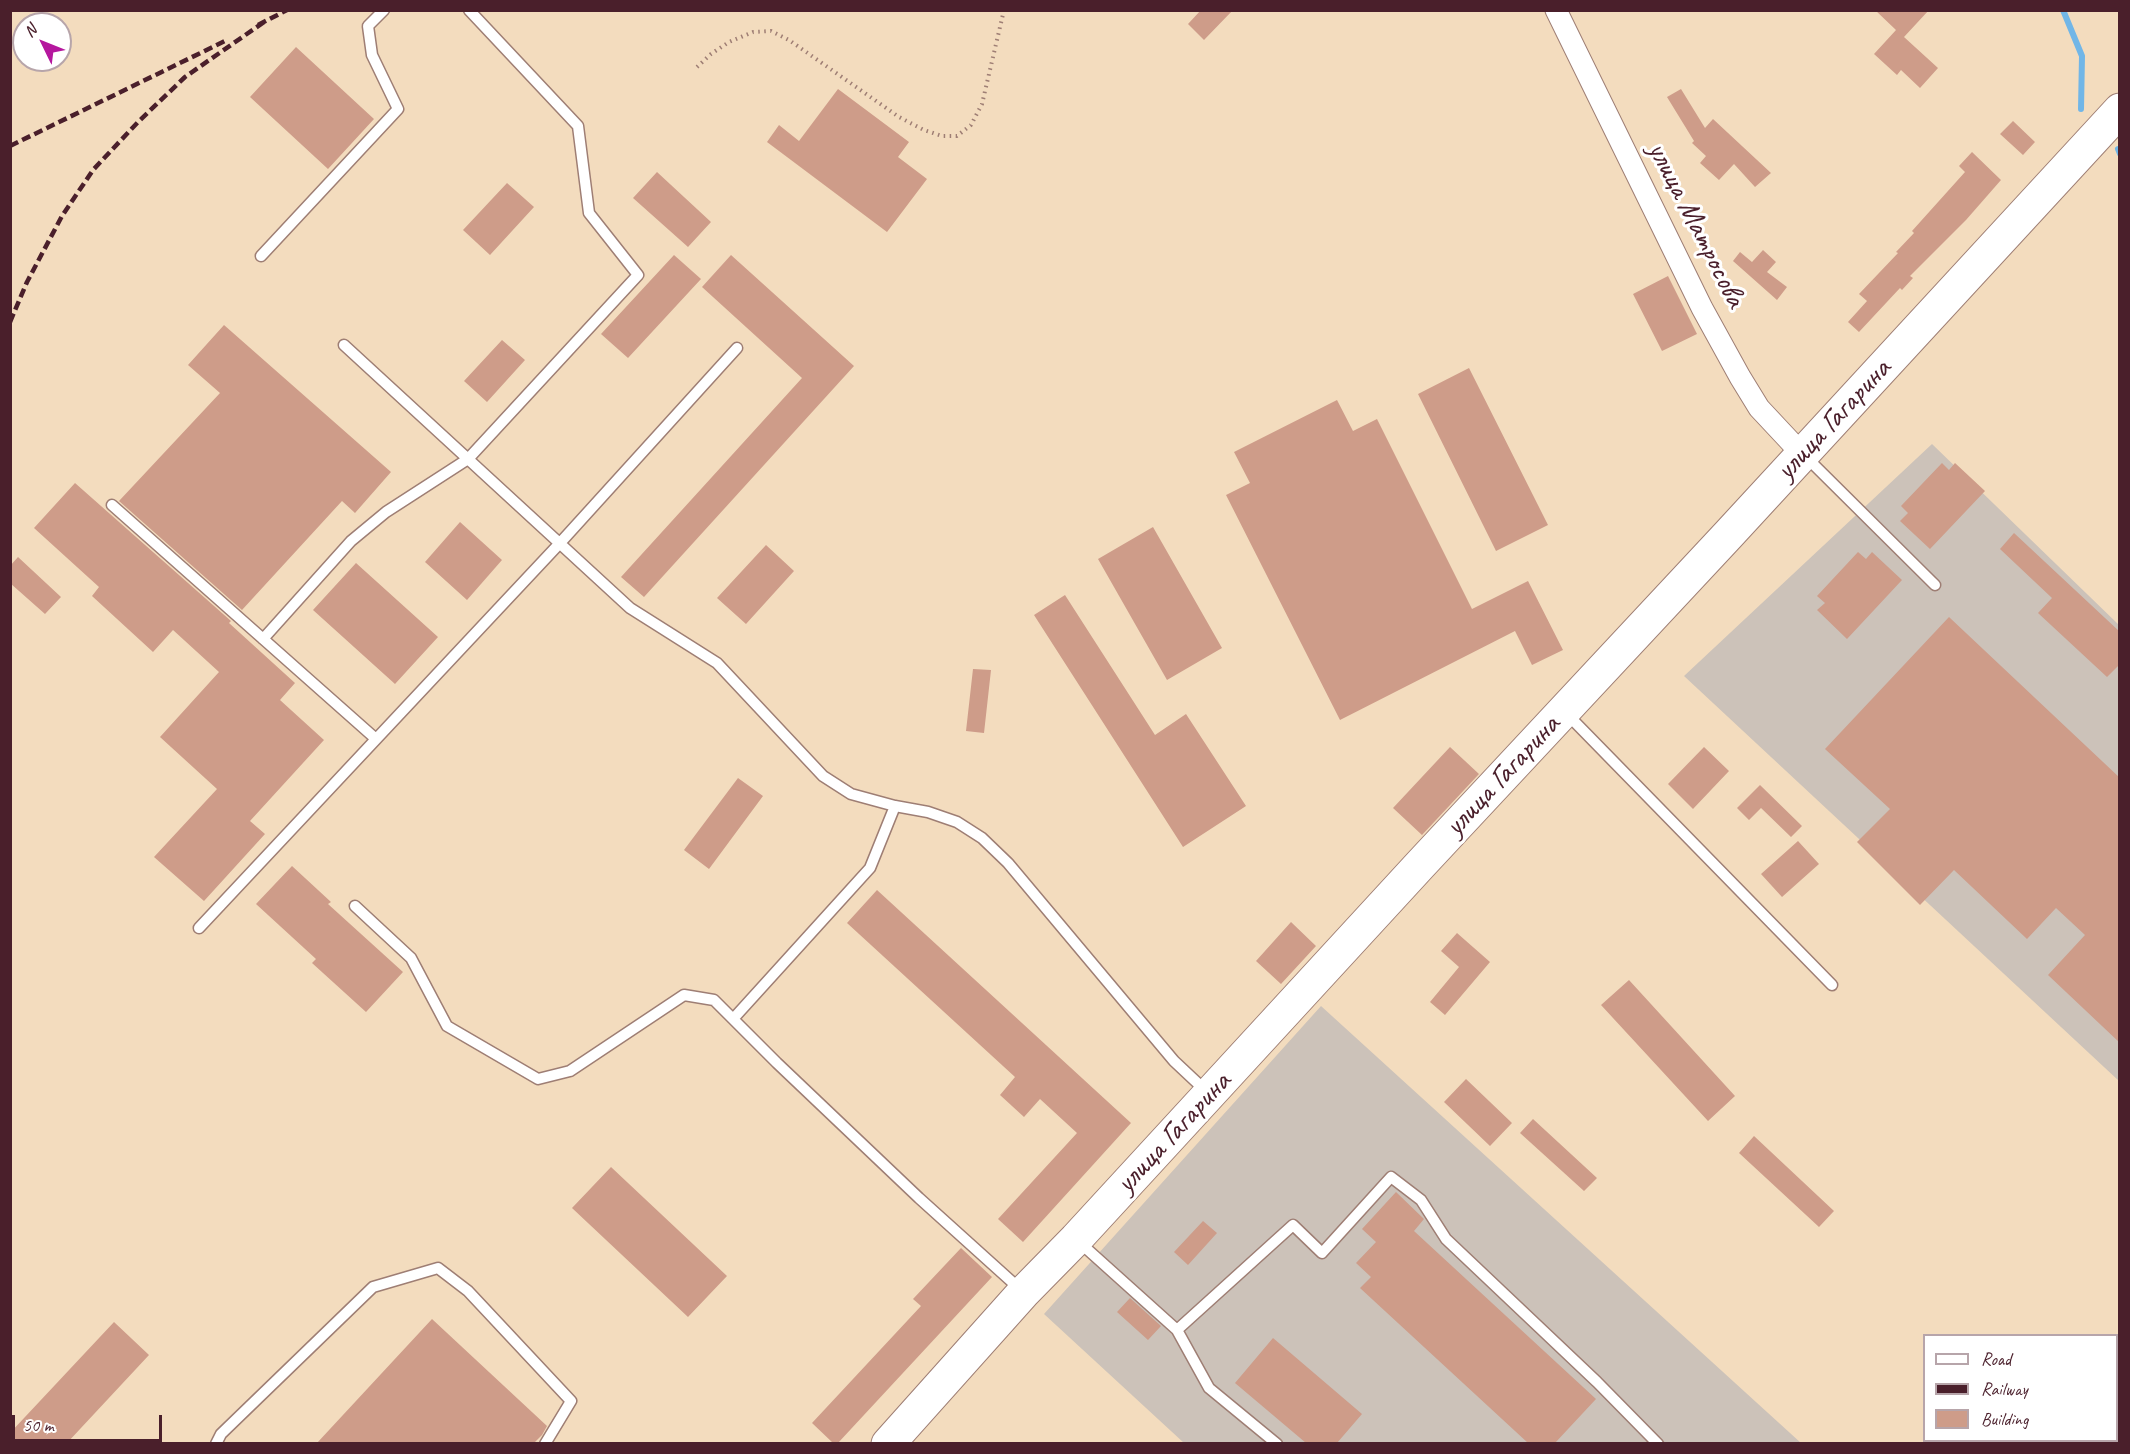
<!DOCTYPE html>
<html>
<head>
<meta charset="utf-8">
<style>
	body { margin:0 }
	#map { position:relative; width:2130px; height:1454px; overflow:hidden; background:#f3dcbe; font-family:Caveat,sans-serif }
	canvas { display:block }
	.frame { position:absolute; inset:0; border:12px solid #4a1f2b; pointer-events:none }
	.legend { position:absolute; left:1923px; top:1334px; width:195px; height:108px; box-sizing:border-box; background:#fff; border:2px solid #b7a5aa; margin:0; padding:8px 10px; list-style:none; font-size:18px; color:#4a1f2b }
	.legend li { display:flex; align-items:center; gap:12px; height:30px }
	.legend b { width:30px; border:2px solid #b7a5aa }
	.north { position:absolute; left:12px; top:12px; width:60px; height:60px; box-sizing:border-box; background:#fff; border:2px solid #b7a5aa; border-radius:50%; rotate:313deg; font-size:16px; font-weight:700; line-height:24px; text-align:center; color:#4a1f2b }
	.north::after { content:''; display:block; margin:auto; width:21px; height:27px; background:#b5179e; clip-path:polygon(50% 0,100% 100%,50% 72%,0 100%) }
	.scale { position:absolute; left:12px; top:1415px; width:150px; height:27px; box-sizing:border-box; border:3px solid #4a1f2b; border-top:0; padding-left:8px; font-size:18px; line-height:21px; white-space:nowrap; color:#4a1f2b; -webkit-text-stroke:4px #fff; paint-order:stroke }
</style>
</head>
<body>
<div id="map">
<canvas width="2130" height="1454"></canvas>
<div class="frame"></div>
<ul class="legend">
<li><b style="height:8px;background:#fff"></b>Road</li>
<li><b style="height:8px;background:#4a1f2b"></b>Railway</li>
<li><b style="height:16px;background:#ce9c89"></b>Building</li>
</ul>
<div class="north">N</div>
<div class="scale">50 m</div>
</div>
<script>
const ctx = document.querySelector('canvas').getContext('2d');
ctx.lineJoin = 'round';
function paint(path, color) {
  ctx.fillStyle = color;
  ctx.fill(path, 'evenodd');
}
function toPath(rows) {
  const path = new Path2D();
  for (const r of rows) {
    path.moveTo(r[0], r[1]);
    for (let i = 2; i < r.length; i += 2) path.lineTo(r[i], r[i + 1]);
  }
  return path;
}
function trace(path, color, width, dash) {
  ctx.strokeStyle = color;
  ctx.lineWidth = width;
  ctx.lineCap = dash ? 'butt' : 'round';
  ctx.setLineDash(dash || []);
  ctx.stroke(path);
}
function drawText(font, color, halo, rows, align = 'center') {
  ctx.font = font + ' Caveat,sans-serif';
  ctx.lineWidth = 6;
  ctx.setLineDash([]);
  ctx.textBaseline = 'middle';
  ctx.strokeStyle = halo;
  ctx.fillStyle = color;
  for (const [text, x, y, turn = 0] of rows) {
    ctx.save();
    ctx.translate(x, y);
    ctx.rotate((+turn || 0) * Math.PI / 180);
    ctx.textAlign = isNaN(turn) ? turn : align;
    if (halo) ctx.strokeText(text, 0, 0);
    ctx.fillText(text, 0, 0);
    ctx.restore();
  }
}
const industrial = toPath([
	[1932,444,2119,625,2119,1081,1684,676],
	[1321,1006,1801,1443,1184,1443,1044,1314]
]);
const stream = toPath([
	[2063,10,2082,56,2081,109],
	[2118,149,2120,154]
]);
const building = toPath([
	[1201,10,1233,10,1204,40,1188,24],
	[1875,10,1929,10,1904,37,1938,68,1920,88,1901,70,1897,75,1874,54,1896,30],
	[296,47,374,119,328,169,250,97],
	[838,89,909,142,898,157,927,179,887,232,767,142,779,125,799,141],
	[1681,89,1705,128,1713,119,1771,173,1755,187,1734,164,1719,180,1700,163,1706,156,1692,143,1694,141,1667,97],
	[2013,121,2035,142,2023,155,2000,134],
	[1972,152,2001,180,1966,220,1910,276,1913,278,1902,290,1900,288,1859,332,1848,322,1867,301,1859,294,1898,253,1896,252,1914,233,1912,231,1965,172,1959,166],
	[657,172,711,222,688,247,633,198],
	[507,183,534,207,490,255,463,230],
	[1763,250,1776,262,1767,272,1787,287,1777,300,1733,261,1740,252,1752,262],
	[674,255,701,279,628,358,601,334],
	[731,255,854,366,644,597,621,577,802,378,702,287],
	[1668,276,1697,334,1662,351,1633,294],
	[224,325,391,472,355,513,342,501,242,610,119,501,220,393,188,365],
	[502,340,525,360,487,402,464,381],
	[1469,368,1548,525,1496,551,1418,394],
	[1337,400,1353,431,1377,419,1472,609,1528,581,1563,650,1532,665,1515,631,1340,720,1226,495,1250,483,1234,452],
	[1942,463,1949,470,1955,463,1985,491,1930,549,1900,521,1908,513,1901,506],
	[75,483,231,621,229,623,295,683,280,700,324,740,250,821,265,834,204,901,154,857,217,789,160,737,219,672,173,630,153,652,92,596,99,587,34,528],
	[460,522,502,560,467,600,425,562],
	[1153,527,1222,648,1167,680,1098,559],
	[2014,533,2120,632,2120,664,2107,677,2038,613,2052,598,2000,549],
	[766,545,794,571,746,624,717,598],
	[1858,552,1866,559,1872,552,1902,580,1847,639,1817,610,1825,603,1817,596],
	[18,557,61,597,45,614,10,583,10,566],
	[356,563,438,637,395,684,313,610],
	[1065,595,1155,735,1186,714,1246,806,1183,847,1034,615],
	[1949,617,2120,778,2120,1043,2048,975,2085,935,2056,908,2027,939,1954,870,1920,905,1857,842,1890,809,1825,749],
	[973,669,991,670,984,733,966,731],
	[1450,747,1479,774,1422,835,1393,808],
	[1704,747,1729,771,1693,809,1668,784],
	[738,778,763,796,709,869,684,850],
	[1760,785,1802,826,1791,837,1761,808,1749,820,1737,808],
	[1798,841,1819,864,1782,897,1761,874],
	[292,866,331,902,328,904,403,972,366,1012,312,963,316,959,256,904],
	[877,890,1131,1123,1023,1242,998,1219,1077,1133,1040,1099,1024,1117,1000,1095,1015,1077,847,923],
	[1291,922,1316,946,1281,984,1256,961],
	[1457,933,1490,962,1445,1015,1430,1002,1459,967,1441,951],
	[1629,980,1735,1096,1708,1121,1601,1005],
	[1466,1079,1512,1123,1490,1146,1444,1102],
	[1533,1119,1597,1178,1584,1191,1520,1133],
	[1754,1136,1834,1211,1819,1227,1739,1153],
	[611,1167,727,1276,688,1317,572,1208],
	[1396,1192,1424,1219,1414,1231,1596,1399,1555,1443,1528,1443,1360,1288,1371,1277,1356,1263,1376,1242,1362,1229],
	[1203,1221,1217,1233,1188,1265,1174,1252],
	[961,1248,992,1277,838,1443,833,1443,812,1423,921,1306,913,1299],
	[1130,1298,1161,1326,1148,1340,1117,1312],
	[432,1319,547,1426,542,1435,534,1443,317,1443],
	[114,1322,149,1355,67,1443,10,1443,10,1433],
	[1273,1338,1362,1414,1337,1443,1306,1443,1235,1383]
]);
const path = toPath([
	[697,67,711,54,729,42,753,32,771,31,789,40,899,117,924,130,942,136,957,136,971,125,982,104,1004,10]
]);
const service = toPath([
	[261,256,398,109,372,55,368,26,384,10],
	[344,345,630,608,717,663,823,776,851,794,895,806,928,812,957,822,982,838,1008,863,1174,1061,1207,1092],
	[1805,456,1935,585],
	[112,505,376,739],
	[263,639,351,541,386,512,468,459,638,275,589,213,578,126,469,10],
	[1566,713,1832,985],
	[355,906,411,958,447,1026,538,1079,570,1071,684,995,714,1000,777,1063,919,1198,1021,1290],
	[199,928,560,543,737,348],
	[733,1019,870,868,895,806],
	[1078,1241,1177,1330,1209,1388,1277,1444],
	[1177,1330,1293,1225,1322,1253,1391,1177,1421,1200,1446,1239,1597,1382,1658,1444],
	[216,1444,221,1434,373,1287,438,1268,468,1291,571,1401,545,1444]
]);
const minor = toPath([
	[1556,10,1702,308,1740,377,1759,408,1802,454]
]);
const primary = toPath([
	[888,1444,1023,1293,1076,1239,1420,865,1729,534,2120,110]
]);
const rail = toPath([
	[258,25,287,10],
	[10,146,225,41],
	[10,322,27,282,62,216,93,170,138,122,185,77,264,22]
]);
const streetNames = [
	["улица Матросова",1696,225,63],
	["улица Гагарина",1834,420,-47],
	["улица Гагарина",1503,776,-47],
	["улица Гагарина",1174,1133,-47]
];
paint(industrial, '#ccc2b9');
trace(stream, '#71b6e7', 6);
paint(building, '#ce9c89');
trace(service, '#9e7e74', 13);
trace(minor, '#9e7e74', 23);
trace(primary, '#9e7e74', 35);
trace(path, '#9e7e74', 4, [1.5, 4.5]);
trace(service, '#fff', 10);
trace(minor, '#fff', 21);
trace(primary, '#fff', 33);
trace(rail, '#4a1f2b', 4.5, [9, 4.5]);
drawText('30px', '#4a1f2b', '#fff', streetNames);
</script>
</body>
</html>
